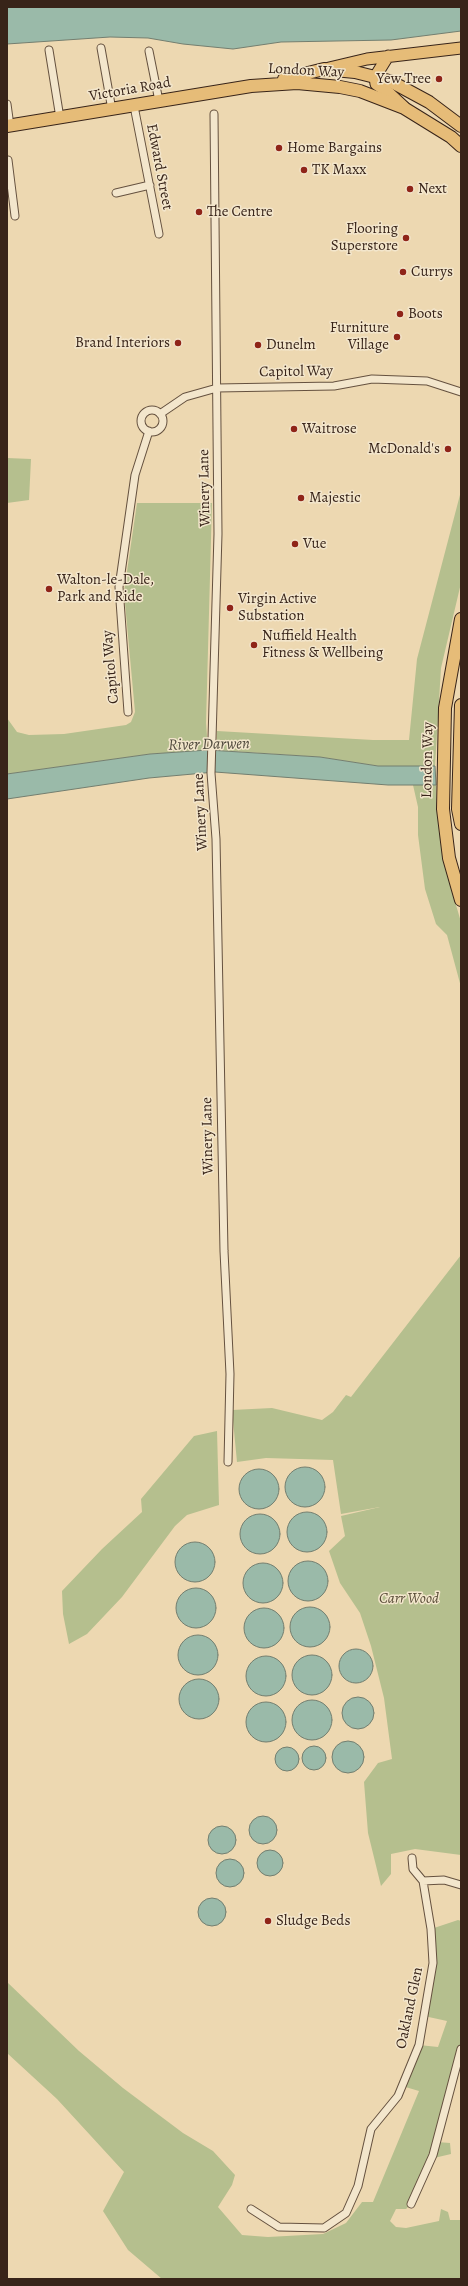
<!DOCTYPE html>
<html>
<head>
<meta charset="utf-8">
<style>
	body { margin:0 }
	#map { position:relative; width:468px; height:2286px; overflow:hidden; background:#edd8b1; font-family:Alegreya,serif }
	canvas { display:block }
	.frame { position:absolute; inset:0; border:8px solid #382419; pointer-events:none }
</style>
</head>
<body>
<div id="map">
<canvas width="468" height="2286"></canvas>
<div class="frame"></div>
</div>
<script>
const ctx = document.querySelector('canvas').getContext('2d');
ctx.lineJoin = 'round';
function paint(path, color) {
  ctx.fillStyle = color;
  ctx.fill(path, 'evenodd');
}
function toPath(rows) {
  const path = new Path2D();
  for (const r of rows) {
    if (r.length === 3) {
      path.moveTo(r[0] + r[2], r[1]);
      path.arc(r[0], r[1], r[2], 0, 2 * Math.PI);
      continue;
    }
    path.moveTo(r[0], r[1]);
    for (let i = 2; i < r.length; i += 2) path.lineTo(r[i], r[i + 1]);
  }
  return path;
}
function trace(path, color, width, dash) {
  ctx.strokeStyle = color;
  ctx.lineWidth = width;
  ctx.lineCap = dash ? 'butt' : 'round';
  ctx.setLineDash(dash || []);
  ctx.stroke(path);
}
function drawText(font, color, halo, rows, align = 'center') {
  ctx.font = font + ' Alegreya,serif';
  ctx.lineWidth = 3;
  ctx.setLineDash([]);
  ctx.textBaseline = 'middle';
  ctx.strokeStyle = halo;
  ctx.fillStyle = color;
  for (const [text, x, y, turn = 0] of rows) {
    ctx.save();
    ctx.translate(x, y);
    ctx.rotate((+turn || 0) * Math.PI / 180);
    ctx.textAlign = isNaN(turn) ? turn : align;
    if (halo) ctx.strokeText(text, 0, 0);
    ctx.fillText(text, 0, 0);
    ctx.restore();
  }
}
const green = toPath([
	[7,458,31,459,29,500,7,503],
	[461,491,461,583,441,668,435,766,378,766,320,757,216,750,217,731,373,740,409,740,417,659],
	[137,503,212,503,206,723,208,750,150,754,7,774,7,718,17,732,29,735,64,734,126,725,131,722,135,712,124,592],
	[413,785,436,785,436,805,446,871,461,922,461,987,447,935,436,924,425,889,418,835,418,807],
	[461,1255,461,1855,415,1849,391,1854,391,1874,381,1886,368,1833,364,1782,378,1763,392,1759,384,1698,371,1646,360,1613,340,1583,329,1551,345,1536,341,1516,380,1507,341,1514,333,1460,266,1458,237,1462,232,1410,272,1408,322,1420,333,1412,346,1395,351,1397],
	[217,1431,219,1505,187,1515,175,1526,122,1597,87,1634,69,1644,63,1614,62,1591,102,1549,142,1512,141,1499,194,1436],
	[458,1920,461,1921,461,2049,437,2142,450,2143,451,2154,434,2158,411,2204,406,2209,396,2209,390,2221,396,2227,406,2228,439,2221,441,2209,448,2212,450,2220,461,2220,461,2279,162,2279,128,2250,103,2211,124,2172,57,2099,7,2053,7,1982,79,2051,123,2088,183,2133,213,2151,235,2175,232,2185,218,2207,242,2235,268,2237,323,2234,346,2223,362,2202,373,2202,419,2091,402,2086,419,2045,438,2047,447,2021,424,2016,433,1963,431,1929]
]);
const water = toPath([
	[7,7,461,7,461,31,391,40,281,42,233,49,183,44,148,38,110,37,7,44,7,7],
	[208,750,320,757,378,766,435,766,436,785,388,785,215,772,149,778,7,799,7,774,150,754,208,750],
	[305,1487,20],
	[259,1489,20],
	[307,1532,20],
	[260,1534,20],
	[195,1562,20],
	[308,1581,20],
	[263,1583,20],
	[196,1608,20],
	[310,1627,20],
	[264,1628,20],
	[198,1655,20],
	[356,1666,17],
	[312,1675,20],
	[266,1676,20],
	[199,1699,20],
	[358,1713,16],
	[312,1720,20],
	[266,1722,20],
	[348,1757,16],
	[314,1758,12],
	[287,1759,12],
	[263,1830,14],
	[222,1840,14],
	[270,1863,13],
	[230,1873,14],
	[212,1912,14]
]);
const minor = toPath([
	[101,48,112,110],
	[49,50,60,118],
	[149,51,159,101],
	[7,104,10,126],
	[134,106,159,234],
	[214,114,218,534,211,773,216,839,224,1251,230,1374,228,1462],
	[8,160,15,216],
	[116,193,150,185],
	[152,421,11],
	[160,414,185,397,217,388,334,386,372,379,427,381,461,392],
	[128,712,119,587,135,475,149,431],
	[423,1881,444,1880,461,1885],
	[411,2204,433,2155,461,2049],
	[251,2209,279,2227,324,2228,346,2213,358,2186,371,2129,398,2096,419,2045,433,1963,431,1929,423,1881,413,1869,412,1858]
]);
const primary = toPath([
	[388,56,375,77,376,84,389,93,404,107],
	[329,68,367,59,461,48]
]);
const trunk = toPath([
	[284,79,324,69,355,72,375,77,392,82,429,102,461,126],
	[7,126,251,86,297,83,340,87,360,91,404,108,451,137,461,146],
	[461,619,445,708,443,809,449,858,461,900],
	[461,705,458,809,461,824]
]);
const markers = [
	[439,79,4,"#8f2418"],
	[279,148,4,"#8f2418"],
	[304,170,4,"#8f2418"],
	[410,189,4,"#8f2418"],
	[199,212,4,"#8f2418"],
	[406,238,4,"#8f2418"],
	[403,272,4,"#8f2418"],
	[400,314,4,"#8f2418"],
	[397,337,4,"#8f2418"],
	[178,343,4,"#8f2418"],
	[258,345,4,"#8f2418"],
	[294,429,4,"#8f2418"],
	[448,449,4,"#8f2418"],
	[301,498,4,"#8f2418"],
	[295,544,4,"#8f2418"],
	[49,589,4,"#8f2418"],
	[230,608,4,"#8f2418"],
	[254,645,4,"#8f2418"],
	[268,1921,4,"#8f2418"]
];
const streetNames = [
	["London Way",306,71,3],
	["Victoria Road",130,90,-10],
	["Edward Street",159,167,79],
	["Capitol Way",296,372,-1],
	["Winery Lane",205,488,-91],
	["Capitol Way",111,667,-95],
	["London Way",428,760,-89],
	["Winery Lane",201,812,-93],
	["Winery Lane",208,1136,-91],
	["Oakland Glen",410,2008,-78]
];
const poiNames = [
	["Yew Tree",431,79,"right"],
	["Home Bargains",287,148],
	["TK Maxx",312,170],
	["Next",418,189],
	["The Centre",207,212],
	["Flooring",398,229,"right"],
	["Superstore",398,246,"right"],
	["Currys",411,272],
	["Boots",408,314],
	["Furniture",389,328,"right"],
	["Village",389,345,"right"],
	["Brand Interiors",170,343,"right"],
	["Dunelm",266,345],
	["Waitrose",302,429],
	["McDonald's",440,449,"right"],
	["Majestic",309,498],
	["Vue",303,544],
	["Walton-le-Dale,",57,580],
	["Park and Ride",57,597],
	["Virgin Active",238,599],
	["Substation",238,616],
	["Nuffield Health",262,636],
	["Fitness & Wellbeing",262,653],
	["Sludge Beds",276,1921]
];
const parkNames = [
	["Carr Wood",409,1599]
];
const waterNames = [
	["River Darwen",209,745,-1]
];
paint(green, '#b5bf8e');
paint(water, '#9abaa9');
trace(water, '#737e6f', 1);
trace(minor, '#65513f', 9);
trace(primary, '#382419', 13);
trace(trunk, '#382419', 14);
trace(minor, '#f3e6cc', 7);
trace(primary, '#e6bc78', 11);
trace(trunk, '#e6bc78', 12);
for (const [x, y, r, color] of markers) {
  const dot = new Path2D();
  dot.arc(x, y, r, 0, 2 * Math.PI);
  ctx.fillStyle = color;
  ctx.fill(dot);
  trace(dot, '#f3e6cc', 1.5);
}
drawText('15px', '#382419', '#f3e6cc', streetNames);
drawText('15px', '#382419', '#f3e6cc', poiNames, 'left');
drawText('italic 15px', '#574b36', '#f3e6cc', parkNames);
drawText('italic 16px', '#504a3d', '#f3e6cc', waterNames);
</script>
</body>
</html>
